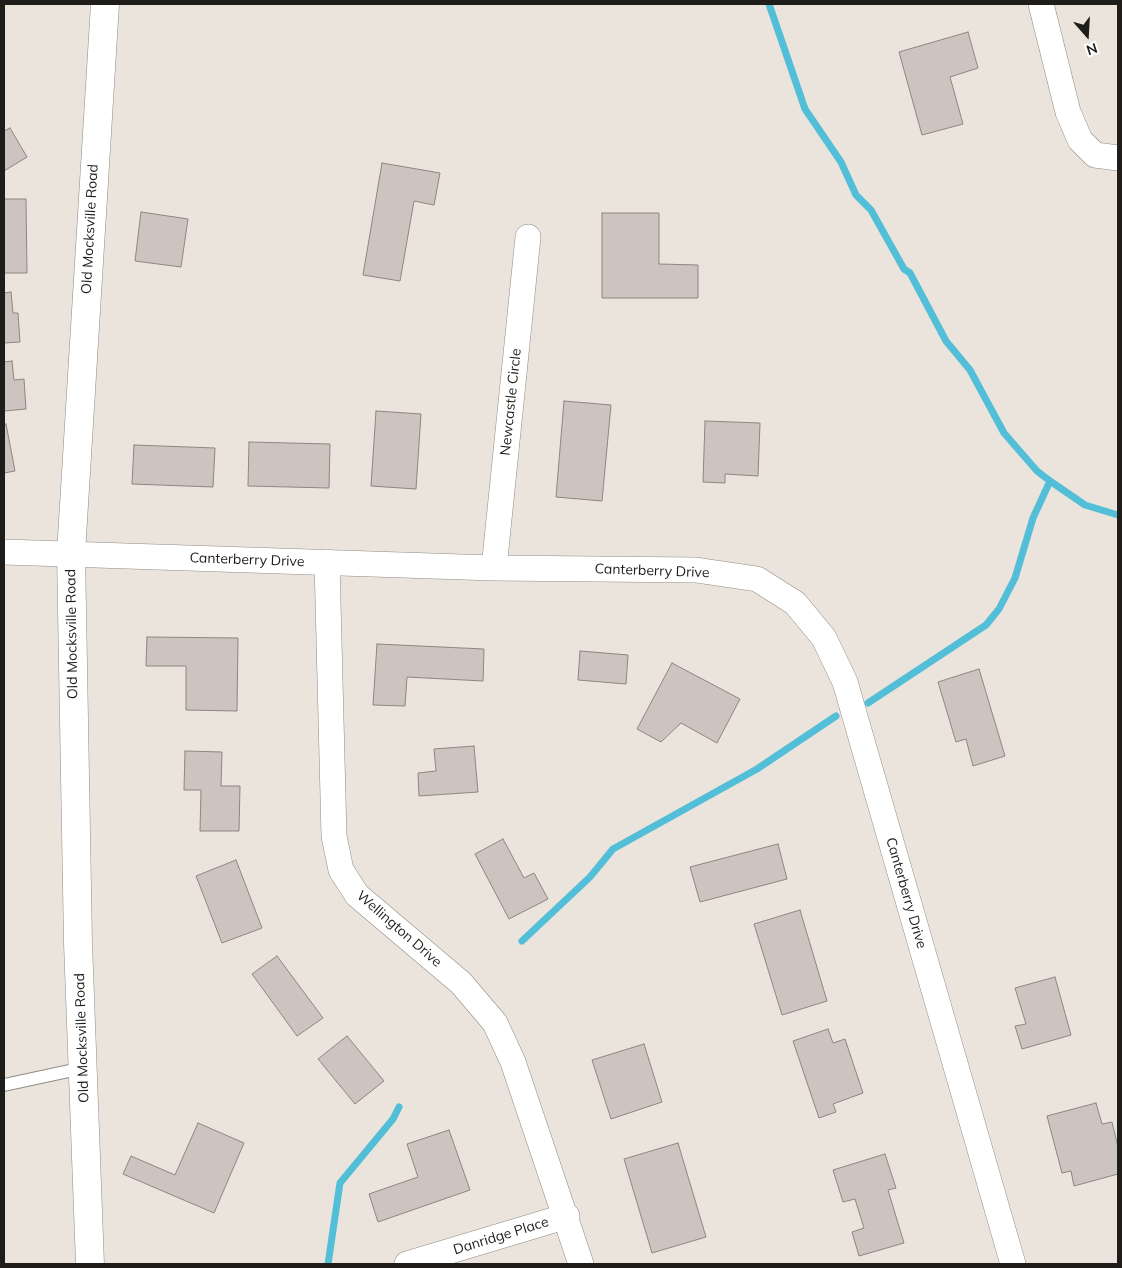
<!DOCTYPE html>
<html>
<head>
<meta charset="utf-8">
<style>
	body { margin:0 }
	#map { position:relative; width:1122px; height:1268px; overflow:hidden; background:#eae4dc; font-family:Mulish,sans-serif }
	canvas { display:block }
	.frame { position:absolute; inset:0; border:5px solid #1f1d1a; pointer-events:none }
	.north { position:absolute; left:1062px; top:10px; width:50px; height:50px; -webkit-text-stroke:4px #fff; paint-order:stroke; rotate:161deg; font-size:14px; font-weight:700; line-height:20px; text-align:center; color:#1f1d1a }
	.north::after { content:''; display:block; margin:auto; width:18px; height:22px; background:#1f1d1a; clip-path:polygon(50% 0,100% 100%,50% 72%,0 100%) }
</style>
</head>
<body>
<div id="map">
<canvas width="1122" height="1268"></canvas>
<div class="frame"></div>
<div class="north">N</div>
</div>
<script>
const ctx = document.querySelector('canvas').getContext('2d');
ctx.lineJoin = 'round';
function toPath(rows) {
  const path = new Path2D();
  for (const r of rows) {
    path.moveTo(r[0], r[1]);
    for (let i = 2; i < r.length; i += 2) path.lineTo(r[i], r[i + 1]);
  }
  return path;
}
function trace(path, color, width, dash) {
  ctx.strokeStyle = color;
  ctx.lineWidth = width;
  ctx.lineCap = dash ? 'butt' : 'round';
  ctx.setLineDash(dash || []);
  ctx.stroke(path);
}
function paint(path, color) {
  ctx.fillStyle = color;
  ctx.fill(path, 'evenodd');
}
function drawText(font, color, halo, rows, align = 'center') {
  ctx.font = font + ' Mulish,sans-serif';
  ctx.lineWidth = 4.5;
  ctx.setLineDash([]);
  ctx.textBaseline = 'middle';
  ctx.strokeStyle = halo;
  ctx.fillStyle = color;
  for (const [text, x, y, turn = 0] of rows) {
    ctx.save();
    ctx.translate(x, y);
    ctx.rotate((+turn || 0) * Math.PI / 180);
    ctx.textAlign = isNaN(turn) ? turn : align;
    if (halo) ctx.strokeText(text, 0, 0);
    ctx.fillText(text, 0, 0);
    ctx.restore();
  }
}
const stream = toPath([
	[769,4,805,109,841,162,856,195,871,210,904,269,910,273,946,341,970,370,1004,433,1037,471,1050,481,1085,505,1118,515],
	[868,703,986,625,999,609,1015,578,1033,518,1050,481],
	[522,941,590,877,613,849,757,769,836,716],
	[328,1264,340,1183,393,1119,399,1107]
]);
const building = toPath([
	[968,32,978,68,950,77,963,124,922,135,899,52,968,32],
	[10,128,27,157,4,171,4,131,10,128],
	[382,163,440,173,434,205,414,201,400,281,363,275,382,163],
	[4,199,26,199,27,273,4,273,4,199],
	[141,212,188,219,181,267,135,261,141,212],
	[602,213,659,213,659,264,698,265,698,298,602,298,602,213],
	[11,292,13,313,18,313,20,342,4,343,4,293,11,292],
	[12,361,14,380,24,379,26,409,4,411,4,362,12,361],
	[564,401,611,405,602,501,556,497,564,401],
	[376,411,421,414,416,489,371,486,376,411],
	[705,421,760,423,758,476,725,474,725,483,703,482,705,421],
	[6,424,15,471,4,473,4,425,6,424],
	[249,442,330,444,329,488,248,486,249,442],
	[134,445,215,448,213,487,132,484,134,445],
	[147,637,238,638,237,711,186,710,186,666,146,666,147,637],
	[377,644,484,649,483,681,407,677,405,706,373,705,377,644],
	[580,651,628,655,626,684,578,680,580,651],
	[672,663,740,699,717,743,681,723,661,742,637,729,672,663],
	[979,669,1005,756,973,766,966,739,956,742,938,682,979,669],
	[474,746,478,792,419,796,418,773,436,771,434,749,474,746],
	[185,751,222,752,221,786,240,786,239,831,200,831,201,790,184,790,185,751],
	[503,839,524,878,534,873,548,899,509,919,475,854,503,839],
	[778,844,787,879,700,902,690,867,778,844],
	[236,860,262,928,222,943,196,876,236,860],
	[800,910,827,1001,782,1015,754,924,800,910],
	[277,956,323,1018,297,1036,252,974,277,956],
	[1055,977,1071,1035,1022,1049,1015,1026,1026,1024,1015,988,1055,977],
	[828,1029,833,1043,845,1039,863,1093,833,1104,836,1112,819,1118,793,1041,828,1029],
	[347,1036,384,1081,355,1104,318,1059,347,1036],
	[644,1044,662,1102,611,1119,592,1060,644,1044],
	[1096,1103,1102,1124,1112,1122,1118,1147,1118,1174,1074,1186,1071,1171,1062,1173,1047,1116,1096,1103],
	[198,1123,244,1143,214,1213,123,1174,131,1156,175,1175,198,1123],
	[449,1130,470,1190,378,1222,369,1194,418,1177,407,1144,449,1130],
	[678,1143,706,1237,652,1253,624,1159,678,1143],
	[885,1154,896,1188,888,1190,904,1243,859,1256,852,1232,864,1228,855,1199,843,1202,833,1170,885,1154]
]);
const service = toPath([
	[4,1085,83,1068]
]);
const minor = toPath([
	[1041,4,1068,112,1080,140,1095,155,1118,158],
	[4,552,494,568,696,570,757,579,795,603,824,638,845,682,1013,1264],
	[327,562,334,836,341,870,357,895,461,983,495,1023,513,1062,581,1264],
	[494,568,528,237],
	[407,1264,567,1216]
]);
const tertiary = toPath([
	[90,1264,78,943,71,553,105,4]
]);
const streetNames = [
	["Old Mocksville Road",90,229,-87],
	["Newcastle Circle",511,402,-84],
	["Canterberry Drive",247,560,2],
	["Canterberry Drive",652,571,2],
	["Old Mocksville Road",72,634,-91],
	["Canterberry Drive",906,893,74],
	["Wellington Drive",399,929,41],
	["Old Mocksville Road",82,1038,-92],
	["Danridge Place",501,1236,-17]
];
trace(stream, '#52bed7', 7);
paint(building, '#cdc3bf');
trace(building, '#8e8582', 1);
trace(service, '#918b84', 14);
trace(minor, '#918b84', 26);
trace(tertiary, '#918b84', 29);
trace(service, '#fff', 12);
trace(minor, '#fff', 25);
trace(tertiary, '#fff', 28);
drawText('14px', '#1f1d1a', '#fff', streetNames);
</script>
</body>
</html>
